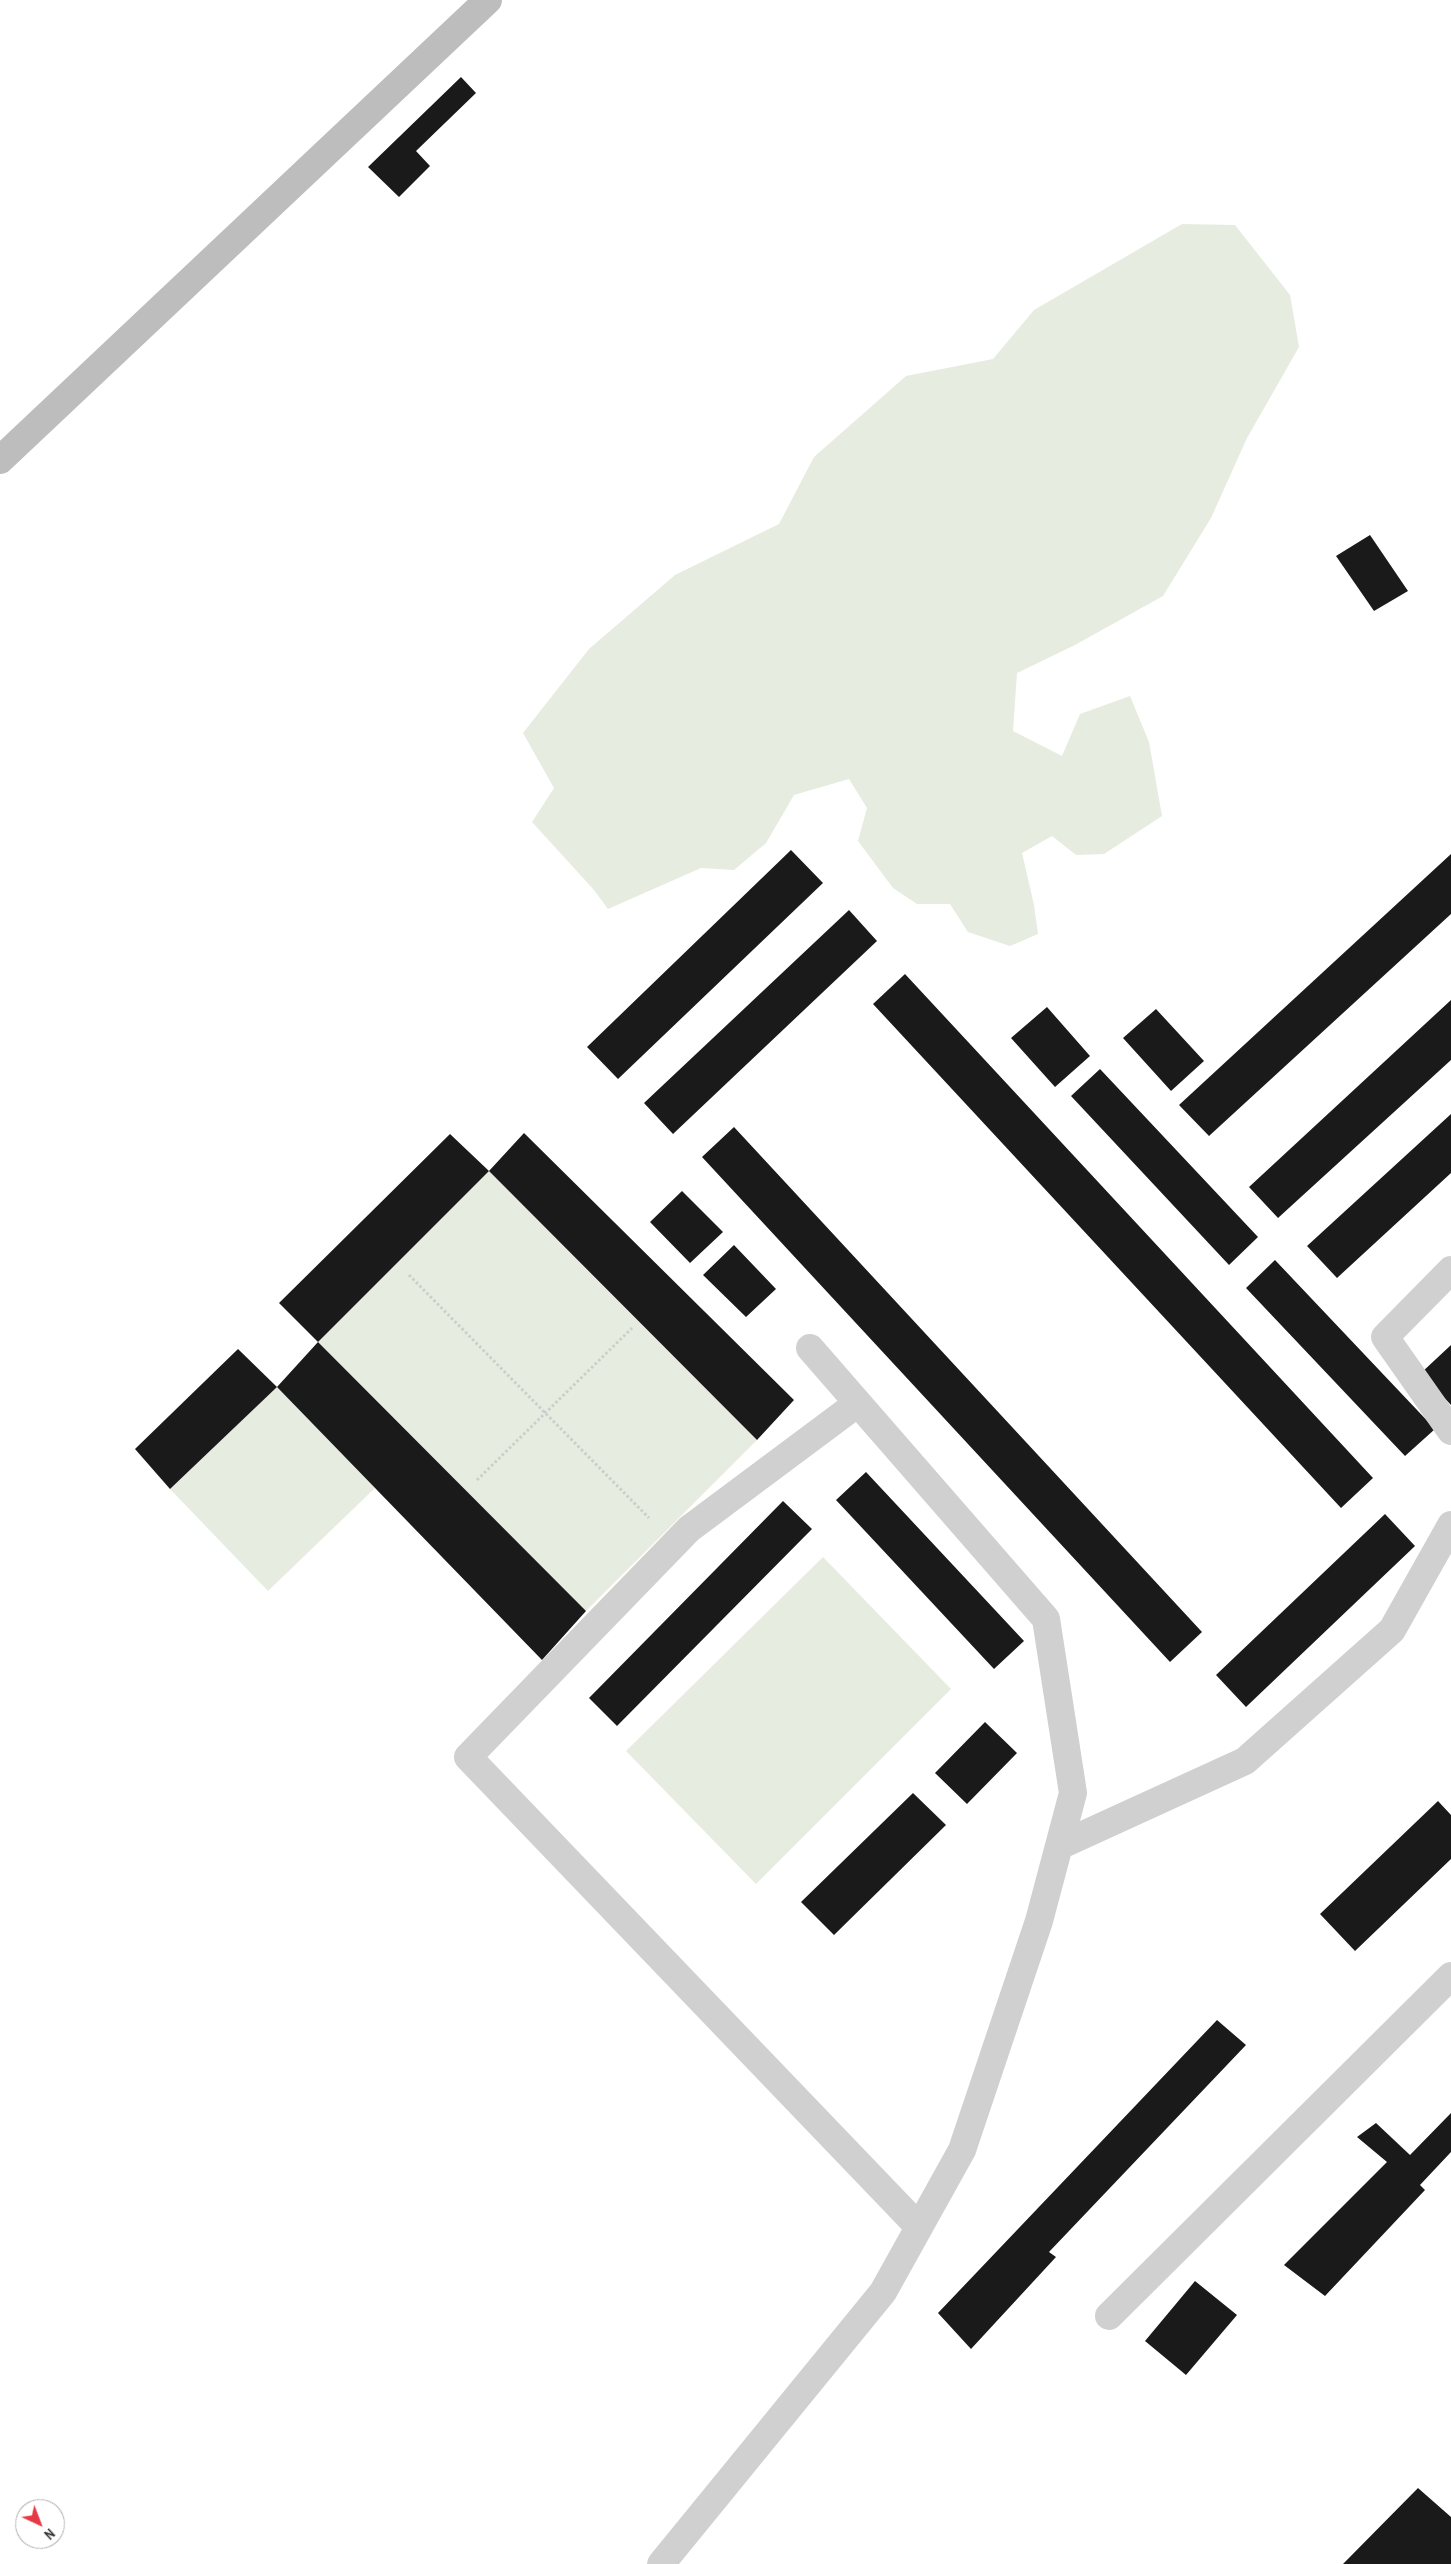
<!DOCTYPE html>
<html>
<head>
<meta charset="utf-8">
<style>
	body { margin:0 }
	#map { position:relative; width:1451px; height:2564px; overflow:hidden; background:#fff; font-family:"Archivo Narrow",sans-serif }
	canvas { display:block }
	.north { position:absolute; left:15px; top:2499px; width:50px; height:50px; box-sizing:border-box; background:#fff; border:1px solid #adadad; border-radius:50%; rotate:137deg; font-size:14px; font-weight:700; line-height:20px; text-align:center; color:#333 }
	.north::after { content:''; display:block; margin:auto; width:18px; height:22px; background:#e63946; clip-path:polygon(50% 0,100% 100%,50% 72%,0 100%) }
</style>
</head>
<body>
<div id="map">
<canvas width="1451" height="2564"></canvas>
<div class="north">N</div>
</div>
<script>
const ctx = document.querySelector('canvas').getContext('2d');
ctx.lineJoin = 'round';
function paint(path, color) {
  ctx.fillStyle = color;
  ctx.fill(path, 'evenodd');
}
function toPath(rows) {
  const path = new Path2D();
  for (const r of rows) {
    path.moveTo(r[0], r[1]);
    for (let i = 2; i < r.length; i += 2) path.lineTo(r[i], r[i + 1]);
  }
  return path;
}
function trace(path, color, width, dash) {
  ctx.strokeStyle = color;
  ctx.lineWidth = width;
  ctx.lineCap = dash ? 'butt' : 'round';
  ctx.setLineDash(dash || []);
  ctx.stroke(path);
}
const green = toPath([
	[1182,224,1235,225,1290,295,1299,347,1247,438,1211,518,1163,596,1075,645,1017,673,1013,731,1062,756,1080,714,1130,696,1149,742,1162,816,1104,854,1076,855,1052,836,1022,853,1034,905,1038,934,1010,946,968,932,950,904,917,904,893,888,858,841,867,808,849,779,794,795,766,843,734,870,701,868,608,909,594,890,532,822,554,788,523,733,589,649,675,575,779,524,814,457,906,376,993,359,1034,310],
	[489,1171,757,1440,586,1611,318,1342],
	[277,1387,375,1488,268,1591,170,1489],
	[823,1557,951,1689,756,1884,626,1751]
]);
const building = toPath([
	[461,77,476,93,416,151,430,166,399,197,368,167],
	[1370,535,1408,591,1374,611,1336,556],
	[791,850,823,883,618,1079,587,1047],
	[1451,854,1451,914,1209,1136,1179,1105],
	[849,910,877,941,673,1134,644,1103],
	[905,974,1373,1478,1341,1508,873,1004],
	[1451,1000,1451,1060,1278,1218,1249,1187],
	[1047,1007,1090,1056,1055,1087,1011,1038],
	[1156,1009,1204,1061,1171,1091,1123,1038],
	[1100,1069,1258,1237,1229,1265,1071,1096],
	[1451,1114,1451,1173,1337,1278,1307,1246],
	[734,1127,1202,1632,1170,1662,702,1157],
	[524,1133,794,1400,757,1440,489,1171],
	[450,1134,489,1171,318,1342,586,1611,542,1660,277,1387,318,1342,279,1303],
	[682,1191,723,1232,690,1263,650,1222],
	[734,1245,776,1289,746,1317,703,1275],
	[1275,1260,1435,1429,1405,1456,1246,1288],
	[1451,1345,1451,1405,1421,1373],
	[238,1349,277,1387,170,1489,135,1449],
	[866,1472,1024,1641,994,1669,836,1500],
	[783,1501,812,1529,617,1726,589,1698],
	[1385,1514,1415,1546,1246,1707,1216,1675],
	[985,1722,1017,1753,967,1804,935,1773],
	[913,1793,946,1825,834,1935,801,1902],
	[1438,1801,1451,1815,1451,1859,1355,1951,1320,1914],
	[1217,2020,1246,2045,1049,2252,1056,2257,971,2349,938,2313],
	[1451,2113,1451,2152,1420,2185,1425,2190,1325,2296,1284,2265,1387,2162,1357,2137,1376,2123,1410,2155],
	[1195,2281,1237,2315,1186,2375,1145,2341],
	[1418,2488,1451,2517,1451,2564,1343,2564]
]);
const path = toPath([
	[409,1275,649,1518],
	[477,1480,632,1328]
]);
const street = toPath([
	[1451,1270,1385,1337,1451,1431],
	[858,1403,689,1529,468,1757,919,2227],
	[1059,1846,1245,1761,1392,1630,1451,1525],
	[1109,2316,1451,1976],
	[661,2564,883,2292,962,2150,1039,1921,1073,1793,1046,1619,810,1348]
]);
const secondary = toPath([
	[0,460,488,0]
]);
paint(green, '#e6ecdf');
paint(building, '#1a1a1a');
trace(path, '#cdcdcd', 3, [2.5, 2.5]);
trace(street, '#d0d0d0', 28);
trace(secondary, '#bdbdbd', 28);
</script>
</body>
</html>
